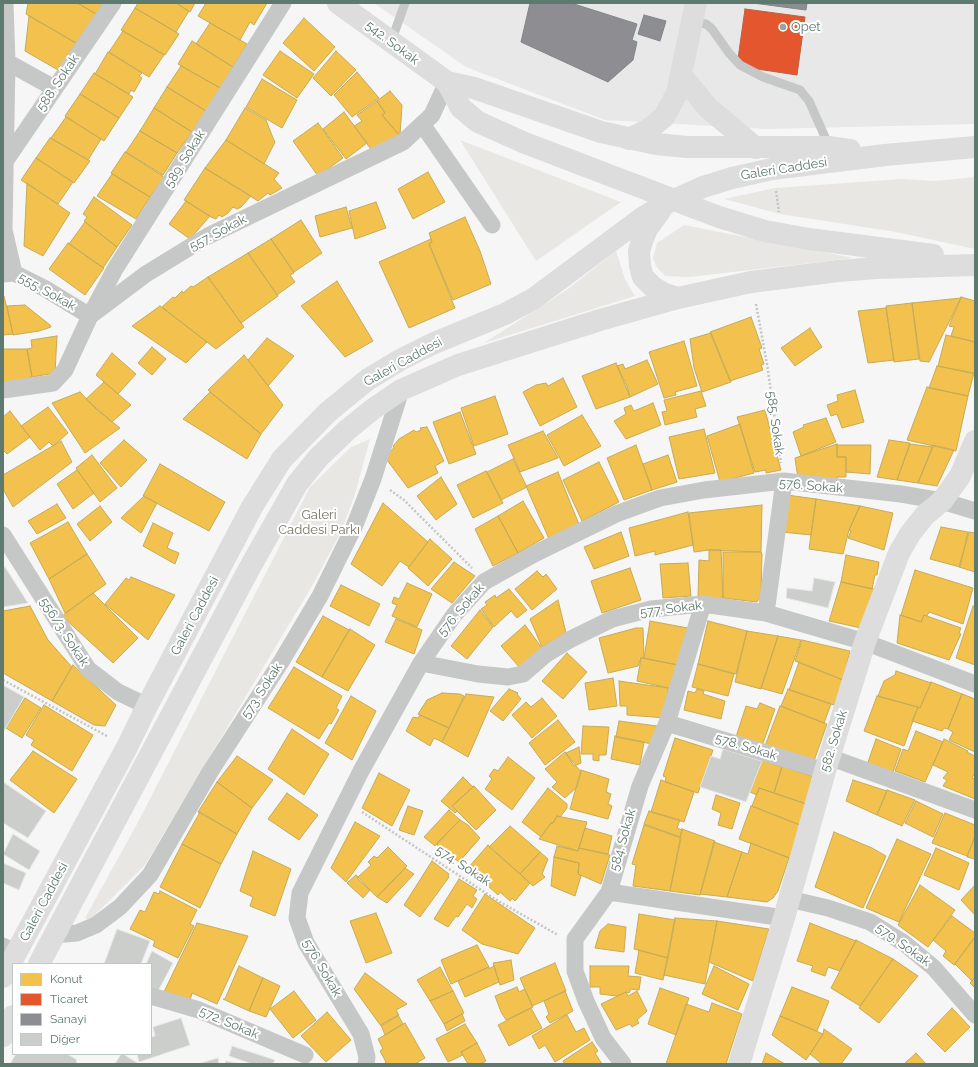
<!DOCTYPE html>
<html>
<head>
<meta charset="utf-8">
<style>
	body { margin:0 }
	#map { position:relative; width:978px; height:1067px; overflow:hidden; background:#f7f6f6; font-family:Raleway,sans-serif }
	canvas { display:block }
	.frame { position:absolute; inset:0; border:4px solid #5e796d; pointer-events:none }
	.legend { position:absolute; left:12px; top:963px; width:140px; height:92px; box-sizing:border-box; background:#fff; border:1px solid #bfc9c5; margin:0; padding:5px 7px; list-style:none; font-size:12px; color:#5e796d }
	.legend li { display:flex; align-items:center; gap:8px; height:20px }
	.legend b { width:20px; border:1px solid #bfc9c5 }
</style>
</head>
<body>
<div id="map">
<canvas width="978" height="1067"></canvas>
<div class="frame"></div>
<ul class="legend">
<li><b style="height:11px;background:#f2c14e"></b>Konut</li>
<li><b style="height:11px;background:#e4572e"></b>Ticaret</li>
<li><b style="height:11px;background:#8d8d92"></b>Sanayi</li>
<li><b style="height:11px;background:#cccecc"></b>Diğer</li>
</ul>
</div>
<script>
const ctx = document.querySelector('canvas').getContext('2d');
ctx.lineJoin = 'round';
function paint(path, color) {
  ctx.fillStyle = color;
  ctx.fill(path, 'evenodd');
}
function toPath(rows) {
  const path = new Path2D();
  for (const r of rows) {
    path.moveTo(r[0], r[1]);
    for (let i = 2; i < r.length; i += 2) path.lineTo(r[i], r[i + 1]);
  }
  return path;
}
function trace(path, color, width, dash) {
  ctx.strokeStyle = color;
  ctx.lineWidth = width;
  ctx.lineCap = dash ? 'butt' : 'round';
  ctx.setLineDash(dash || []);
  ctx.stroke(path);
}
function drawText(font, color, halo, rows, align = 'center') {
  ctx.font = font + ' Raleway,sans-serif';
  ctx.lineWidth = 4;
  ctx.setLineDash([]);
  ctx.textBaseline = 'middle';
  ctx.strokeStyle = halo;
  ctx.fillStyle = color;
  for (const [text, x, y, turn = 0] of rows) {
    ctx.save();
    ctx.translate(x, y);
    ctx.rotate((+turn || 0) * Math.PI / 180);
    ctx.textAlign = isNaN(turn) ? turn : align;
    if (halo) ctx.strokeText(text, 0, 0);
    ctx.fillText(text, 0, 0);
    ctx.restore();
  }
}
const built = toPath([
	[374,3,975,3,975,124,767,129,605,120,466,67]
]);
const green = toPath([
	[460,140,621,202,536,261],
	[975,177,975,249,896,232,780,214,724,199,775,188,902,179,934,181],
	[684,225,853,258,690,277,665,276,656,266,653,258,657,243],
	[616,251,625,279,635,296,484,343,568,289],
	[370,439,355,494,341,532,312,586,145,865,90,920,85,918,137,824,310,487,351,447]
]);
const homes = toPath([
	[28,3,78,3,96,14,76,43,26,14,28,3],
	[77,3,103,3,96,14,77,3],
	[138,3,176,3,189,11,176,32,135,8,138,3],
	[176,3,195,3,190,12,176,3],
	[206,3,267,3,254,25,250,22,240,40,198,16,206,3],
	[135,8,179,34,165,55,121,30,135,8],
	[29,16,76,43,58,70,25,51,29,16],
	[304,18,335,47,314,71,283,43,304,18],
	[210,23,247,44,233,67,196,44,210,23],
	[123,31,164,55,149,77,109,52,123,31],
	[192,41,233,67,220,88,178,64,192,41],
	[280,51,314,74,297,98,263,75,280,51],
	[336,51,356,70,331,96,313,78,336,51],
	[108,52,142,73,139,76,142,78,134,92,131,90,129,94,95,74,108,52],
	[181,66,220,88,206,111,167,87,181,66],
	[357,72,379,98,352,117,334,95,357,72],
	[94,73,133,97,119,118,80,94,94,73],
	[262,79,297,100,282,128,246,107,262,79],
	[167,87,206,111,192,132,154,108,167,87],
	[390,91,402,105,400,136,382,115,385,113,377,101,390,91],
	[80,94,119,118,104,141,65,116,80,94],
	[377,101,385,113,382,115,400,136,373,152,354,126,362,121,357,115,377,101],
	[154,108,192,132,177,153,140,131,154,108],
	[245,108,266,120,273,138,275,142,264,164,226,140,245,108],
	[344,112,367,143,346,159,323,129,344,112],
	[66,117,101,139,88,160,51,138,66,117],
	[318,123,343,158,318,176,293,141,318,123],
	[140,131,177,153,163,175,126,152,140,131],
	[50,138,90,161,74,183,36,158,50,138],
	[226,140,279,173,274,179,282,188,270,195,268,193,258,201,205,168,226,140],
	[125,152,164,177,150,197,111,173,125,152],
	[36,158,73,182,58,204,21,180,36,158],
	[205,168,213,173,251,196,241,207,237,209,233,207,228,213,222,217,219,215,216,219,211,217,184,200,205,168],
	[428,172,445,202,413,219,398,189,428,172],
	[112,174,150,197,136,219,97,196,112,174],
	[27,183,70,213,43,256,24,246,27,183],
	[94,197,132,225,117,247,84,221,87,217,83,214,94,197],
	[186,201,210,216,190,239,169,224,186,201],
	[376,202,386,228,355,239,349,211,376,202],
	[346,207,352,228,320,237,315,216,346,207],
	[465,217,480,251,491,284,453,300,429,244,432,242,429,233,465,217],
	[301,220,322,253,294,272,271,239,301,220],
	[85,222,117,247,103,268,69,244,85,222],
	[271,239,294,273,290,275,295,282,277,295,248,253,271,239],
	[431,239,432,242,429,244,455,308,409,328,379,262,431,239],
	[68,243,104,268,85,295,49,269,68,243],
	[248,253,278,296,241,323,208,277,248,253],
	[208,277,244,327,216,349,162,307,173,297,175,298,182,291,183,293,191,286,193,287,208,277],
	[337,281,373,341,345,357,301,306,337,281],
	[3,296,4,296,13,334,3,335,3,296],
	[961,297,975,301,975,342,951,336,954,327,949,326,961,297],
	[961,298,929,362,920,361,912,303,961,298],
	[912,303,919,359,894,362,886,306,912,303],
	[25,305,50,325,51,327,39,331,13,335,7,306,25,305],
	[160,306,207,342,186,363,132,326,160,306],
	[886,308,894,360,868,363,858,311,886,308],
	[751,317,762,348,759,349,764,364,761,365,763,370,730,381,710,332,751,317],
	[810,328,822,347,795,366,781,348,810,328],
	[711,333,731,382,702,392,694,368,690,339,711,333],
	[946,335,975,342,975,374,938,366,946,335],
	[57,336,55,373,32,377,27,349,32,348,31,340,57,336],
	[267,338,294,356,268,386,248,360,267,338],
	[684,341,697,386,675,392,676,395,664,398,649,352,684,341],
	[152,347,166,359,152,375,138,363,152,347],
	[3,349,27,349,32,377,3,386,3,349],
	[112,353,136,374,118,394,96,375,112,353],
	[244,355,283,405,261,434,208,390,244,355],
	[647,360,658,384,630,397,627,386,617,366,623,364,625,369,647,360],
	[616,363,630,397,596,409,582,376,616,363],
	[937,366,974,373,968,396,929,388,937,366],
	[563,378,577,407,540,426,523,392,536,385,546,383,548,386,563,378],
	[104,382,131,405,112,422,86,399,104,382],
	[927,387,968,396,956,451,907,440,927,387],
	[855,390,864,422,842,428,837,414,831,416,827,405,838,401,837,395,855,390],
	[701,391,706,406,695,409,697,417,665,425,662,412,667,411,664,400,701,391],
	[80,392,96,409,120,428,85,453,52,403,80,392],
	[210,392,261,434,247,459,183,419,210,392],
	[495,396,508,434,474,446,461,408,495,396],
	[653,403,661,425,626,439,614,421,626,414,624,408,631,405,634,411,653,403],
	[48,407,68,433,53,446,49,442,40,450,21,426,48,407],
	[765,410,781,470,766,473,766,470,755,472,737,417,765,410],
	[10,411,30,437,7,454,3,450,3,417,10,411],
	[460,412,476,454,449,464,433,422,460,412],
	[582,415,601,446,564,466,547,435,582,415],
	[826,418,836,442,801,456,793,432,804,427,803,425,826,418],
	[740,424,754,473,720,482,707,436,740,424],
	[427,427,444,461,435,466,438,473,408,488,384,456,394,448,393,446,399,439,414,430,416,432,421,430,420,428,427,427],
	[704,429,715,473,679,479,669,437,704,429],
	[543,431,558,458,520,472,508,445,543,431],
	[124,440,147,460,121,487,100,463,124,440],
	[889,440,910,443,897,480,877,477,889,440],
	[61,441,72,462,13,507,3,489,3,475,61,441],
	[837,444,837,457,846,457,846,477,837,477,837,479,799,479,797,472,795,458,837,444],
	[910,444,933,447,918,483,897,480,910,444],
	[636,445,652,490,624,500,607,458,636,445],
	[837,445,871,445,870,474,846,472,846,457,837,457,837,445],
	[933,445,954,450,937,486,918,483,933,445],
	[92,455,117,488,100,502,76,468,92,455],
	[668,455,677,482,652,490,643,464,668,455],
	[513,459,527,487,501,500,487,472,513,459],
	[599,462,619,502,582,521,563,480,599,462],
	[160,464,225,502,209,531,143,496,160,464],
	[77,470,94,493,73,509,57,484,77,470],
	[486,471,503,503,473,518,457,485,486,471],
	[558,472,580,527,549,539,526,486,558,472],
	[441,477,457,504,436,520,417,496,441,477],
	[787,495,816,499,811,535,782,532,787,495],
	[144,496,157,503,141,533,121,518,144,496],
	[816,499,860,506,849,530,843,554,809,549,816,499],
	[523,501,544,538,518,553,498,516,523,501],
	[383,503,428,542,409,567,400,561,382,586,351,564,383,503],
	[57,504,66,518,37,534,28,521,57,504],
	[762,505,761,552,709,550,694,552,689,513,762,505],
	[100,506,112,522,90,541,77,524,100,506],
	[860,506,893,513,884,550,848,538,851,531,849,530,860,506],
	[688,512,693,545,655,555,655,551,635,556,629,528,688,512],
	[498,516,518,553,493,566,475,529,498,516],
	[68,522,87,554,49,579,30,543,68,522],
	[153,523,173,533,167,548,179,553,175,564,143,546,153,523],
	[941,527,968,532,960,567,930,559,941,527],
	[621,532,629,556,594,569,584,547,621,532],
	[969,532,975,533,975,572,959,567,969,532],
	[430,539,452,559,428,586,408,568,430,539],
	[709,550,721,550,723,600,698,597,699,560,709,561,709,550],
	[723,552,761,552,762,554,761,596,757,602,723,598,723,552],
	[87,554,106,584,65,613,49,579,87,554],
	[846,555,879,562,877,575,875,575,872,589,841,582,846,555],
	[454,562,475,576,452,603,431,589,454,562],
	[688,563,691,596,663,598,660,564,688,563],
	[630,568,641,600,602,613,591,581,630,568],
	[915,570,973,588,963,624,929,612,927,616,924,615,921,622,901,615,915,570],
	[537,571,543,577,546,574,557,589,532,610,515,589,537,571],
	[131,577,175,595,148,640,105,604,126,578,129,580,131,577],
	[841,582,874,589,861,628,829,621,841,582],
	[407,583,432,594,417,627,392,616,397,605,392,603,394,597,399,599,407,583],
	[341,585,380,604,369,626,330,606,341,585],
	[509,589,527,610,517,618,511,611,494,627,481,609,487,605,485,602,495,595,496,598,509,589],
	[93,593,138,638,113,663,62,616,93,593],
	[558,600,566,633,542,647,530,619,558,600],
	[30,606,48,640,72,667,52,701,3,673,3,611,30,606],
	[973,606,975,607,975,665,956,658,973,606],
	[480,610,493,627,467,659,451,646,480,610],
	[900,615,921,622,924,615,961,628,959,633,961,634,949,660,897,643,900,615],
	[323,616,349,630,322,677,296,662,323,616],
	[396,619,422,630,414,654,385,642,396,619],
	[650,621,688,628,678,665,644,658,650,621],
	[708,621,747,631,736,674,698,664,708,621],
	[525,625,542,648,520,668,501,646,525,625],
	[636,628,643,628,644,658,641,658,638,666,608,673,599,638,636,628],
	[350,629,375,645,348,691,322,677,350,629],
	[747,631,778,636,761,689,735,682,747,631],
	[778,636,801,640,782,694,761,688,778,636],
	[802,640,850,651,843,680,795,661,802,640],
	[567,653,587,672,563,699,542,681,567,653],
	[641,658,678,665,673,689,637,681,641,658],
	[799,662,843,680,834,705,789,690,799,662],
	[698,664,734,674,728,696,692,687,698,664],
	[73,665,116,705,105,726,94,725,52,701,73,665],
	[294,667,342,696,336,708,339,710,331,724,329,723,319,739,268,708,294,667],
	[896,671,931,683,920,708,878,696,884,681,895,675,896,671],
	[613,678,617,706,589,710,585,683,613,678],
	[619,681,668,688,666,718,627,715,627,706,620,706,619,681],
	[931,682,962,694,948,729,944,728,942,731,912,721,918,707,920,708,931,682],
	[509,689,518,693,517,694,521,699,503,721,490,711,509,689],
	[697,689,704,691,703,694,725,701,721,719,684,710,688,691,695,693,697,689],
	[788,689,831,704,824,723,781,706,788,689],
	[442,693,460,694,464,696,449,728,418,714,427,700,442,693],
	[466,694,494,697,468,757,442,742,466,694],
	[962,694,975,699,975,752,949,740,953,732,948,729,962,694],
	[351,696,376,711,352,760,325,743,351,696],
	[877,696,918,707,904,746,864,731,877,696],
	[25,698,41,708,22,738,6,728,25,698],
	[542,698,557,716,532,738,512,715,526,702,531,707,542,698],
	[760,703,775,709,762,746,735,740,746,706,757,709,760,703],
	[44,705,93,735,72,771,31,745,34,740,26,735,44,705],
	[780,706,827,724,814,761,765,746,780,706],
	[420,715,449,728,442,742,434,738,430,746,406,731,413,717,418,718,420,715],
	[558,720,575,742,545,765,529,743,558,720],
	[619,721,657,726,652,744,616,737,619,721],
	[583,726,609,727,606,755,599,755,599,761,593,760,593,754,581,754,583,726],
	[292,729,329,754,304,795,268,769,292,729],
	[916,731,943,742,925,782,895,771,903,749,908,751,916,731],
	[615,736,644,742,640,765,611,759,615,736],
	[675,738,713,750,698,793,665,782,666,777,663,776,675,738],
	[876,739,901,749,892,775,867,765,876,739],
	[944,739,968,751,967,752,975,756,975,773,972,778,975,779,975,799,943,786,947,780,943,778,948,772,933,765,944,739],
	[579,747,581,763,574,766,566,753,579,747],
	[33,751,77,779,54,813,10,780,33,751],
	[565,752,581,772,577,787,565,798,552,787,557,782,545,769,565,752],
	[237,756,273,780,252,808,217,782,237,756],
	[508,757,535,778,512,810,485,789,492,779,489,776,494,769,498,771,508,757],
	[762,760,782,767,774,793,759,788,757,795,750,792,762,760],
	[782,766,814,777,806,804,774,793,782,766],
	[581,770,609,779,606,792,611,794,608,804,612,806,608,819,570,809,581,770],
	[379,773,410,790,392,826,362,808,379,773],
	[463,777,473,787,452,806,457,811,455,813,441,801,463,777],
	[661,780,694,792,684,822,651,812,661,780],
	[853,780,887,791,877,815,846,801,853,780],
	[217,782,252,808,237,834,198,812,217,782],
	[474,786,496,810,476,830,452,806,474,786],
	[548,788,567,804,567,808,560,817,557,816,553,823,551,823,541,837,522,822,548,788],
	[759,788,807,804,800,825,752,806,759,788],
	[887,790,915,800,902,826,877,815,887,790],
	[287,793,318,815,299,840,268,819,287,793],
	[716,795,740,803,732,829,718,825,721,813,712,809,716,795],
	[916,801,943,814,933,837,905,823,916,801],
	[408,806,423,811,414,835,399,830,408,806],
	[751,806,800,825,790,858,739,839,751,806],
	[449,810,460,820,435,846,424,837,449,810],
	[649,811,680,820,677,828,682,830,680,837,644,824,649,811],
	[200,812,237,834,221,864,182,844,200,812],
	[945,813,975,825,975,836,967,856,932,843,945,813],
	[557,816,587,822,578,851,539,839,551,823,553,823,557,816],
	[460,820,468,825,480,838,459,862,438,846,437,843,460,820],
	[355,822,380,836,346,882,331,868,355,822],
	[644,825,681,838,670,891,633,886,636,865,632,864,644,825],
	[510,826,540,852,520,874,489,847,510,826],
	[585,828,612,836,608,854,579,848,585,828],
	[682,829,715,841,700,895,670,891,682,829],
	[834,832,872,848,886,856,863,908,815,887,834,832],
	[975,837,975,859,967,857,975,837],
	[897,839,931,854,899,922,866,908,897,839],
	[714,842,742,852,727,897,700,894,714,842],
	[751,843,789,858,778,891,773,898,767,902,727,897,742,852,748,854,751,843],
	[182,844,221,864,200,908,160,887,182,844],
	[488,845,530,883,515,901,512,898,510,901,500,892,498,895,468,868,488,845],
	[557,846,578,851,579,848,610,855,601,884,578,874,579,863,554,857,557,846],
	[388,847,407,866,377,897,357,878,371,865,368,862,374,856,377,858,388,847],
	[936,848,969,863,959,890,924,875,936,848],
	[253,851,291,869,275,916,250,906,253,897,240,891,253,851],
	[540,852,548,859,542,874,545,877,533,886,520,874,540,852],
	[554,857,579,863,578,874,581,876,575,896,551,886,554,857],
	[432,861,449,874,448,876,449,877,420,917,404,905,432,861],
	[405,868,414,874,387,903,377,897,405,868],
	[356,875,370,890,363,898,347,883,356,875],
	[459,879,477,890,473,896,477,899,472,908,467,904,458,917,456,916,448,927,434,919,459,879],
	[920,885,955,910,928,947,898,925,920,885],
	[975,885,975,915,961,900,975,885],
	[160,891,197,910,190,924,194,926,178,958,153,946,155,941,130,929,140,910,145,912,154,892,159,894,160,891],
	[485,894,535,928,518,954,482,944,462,930,485,894],
	[376,913,392,953,366,963,350,921,376,913],
	[639,914,675,920,668,958,634,949,639,914],
	[952,916,975,933,975,937,954,965,943,956,946,951,933,940,952,916],
	[675,918,717,921,705,984,664,975,675,918],
	[717,921,769,929,753,981,709,962,717,921],
	[197,923,248,936,217,1004,192,993,190,1001,163,994,197,923],
	[810,923,856,941,840,971,828,967,825,976,811,971,813,966,797,961,810,923],
	[608,924,626,927,624,952,595,948,600,931,608,924],
	[975,937,975,978,972,981,955,964,975,937],
	[856,940,893,959,860,1006,831,988,856,940],
	[477,945,489,967,451,984,441,960,477,945],
	[639,950,668,958,663,980,635,973,639,950],
	[893,959,918,976,879,1023,859,1008,893,959],
	[511,960,514,980,500,985,493,963,511,960],
	[555,963,566,991,532,1006,520,978,555,963],
	[239,966,263,978,249,1011,223,999,225,999,239,966],
	[494,966,499,982,465,997,458,981,489,967,489,969,494,966],
	[590,966,629,966,628,976,641,977,639,990,631,989,629,993,626,992,617,996,600,994,600,987,590,987,590,966],
	[714,966,749,984,738,1010,702,994,714,966],
	[440,967,453,991,430,1001,417,980,440,967],
	[365,973,407,1004,396,1010,399,1015,381,1026,354,989,365,973],
	[975,977,975,988,970,983,975,977],
	[263,978,280,986,266,1017,249,1011,263,978],
	[517,987,519,992,525,989,533,1007,506,1020,501,1012,495,996,517,987],
	[792,987,829,1001,817,1031,780,1016,792,987],
	[660,988,689,998,676,1035,648,1024,660,988],
	[294,991,316,1020,293,1038,270,1009,294,991],
	[453,991,464,1013,444,1024,430,1001,453,991],
	[565,991,573,1011,550,1023,546,1017,549,1014,544,1001,565,991],
	[637,991,647,1011,637,1020,639,1023,632,1027,630,1024,616,1030,601,1004,626,992,628,996,637,991],
	[712,1003,742,1014,726,1064,666,1064,686,1004,709,1012,712,1003],
	[531,1008,542,1028,509,1046,498,1025,531,1008],
	[952,1008,970,1027,945,1052,927,1034,952,1008],
	[327,1012,351,1040,326,1062,301,1036,327,1012],
	[462,1014,465,1021,447,1031,444,1024,462,1014],
	[398,1015,403,1024,385,1035,381,1025,398,1015],
	[567,1015,576,1032,584,1028,590,1040,555,1062,545,1045,539,1049,532,1036,567,1015],
	[780,1016,823,1034,806,1060,772,1035,780,1016],
	[405,1023,425,1058,415,1064,384,1064,386,1062,380,1051,383,1049,378,1039,405,1023],
	[465,1024,477,1043,461,1052,463,1055,448,1062,436,1039,465,1024],
	[824,1029,852,1049,841,1064,822,1064,810,1054,823,1034,824,1029],
	[592,1042,598,1051,595,1053,602,1064,565,1064,563,1061,592,1042],
	[477,1043,486,1061,480,1064,468,1064,461,1052,477,1043],
	[766,1053,785,1064,762,1064,766,1053],
	[916,1053,926,1064,904,1064,916,1053]
]);
const shops = toPath([
	[745,9,805,17,797,75,737,66,745,9]
]);
const industry = toPath([
	[530,3,571,3,637,24,632,40,637,42,633,60,608,82,521,42,530,3],
	[753,3,807,3,806,10,753,3],
	[644,15,666,21,660,41,638,34,644,15]
]);
const building = toPath([
	[5,567,28,603,3,607,3,568,5,567],
	[814,578,835,582,828,608,786,598,787,588,812,591,814,578],
	[3,685,24,697,4,731,3,730,3,685],
	[723,749,762,761,746,802,700,787,711,756,720,759,723,749],
	[3,782,46,811,28,838,3,823,3,782],
	[13,834,40,851,29,870,3,854,13,834],
	[3,863,26,873,19,890,3,883,3,863],
	[117,929,150,941,141,964,104,964,117,929],
	[152,951,173,963,158,991,151,988,151,964,146,964,152,951],
	[181,1018,190,1045,139,1062,137,1054,151,1054,151,1037,155,1036,153,1027,181,1018],
	[232,1046,275,1060,273,1064,252,1064,229,1056,232,1046],
	[16,1054,67,1054,76,1059,77,1064,10,1064,16,1054],
	[121,1054,123,1054,139,1064,115,1064,121,1054],
	[218,1058,219,1064,197,1064,218,1058],
	[226,1061,241,1064,225,1064,226,1061]
]);
const path = toPath([
	[776,191,779,212],
	[756,304,767,364,781,463],
	[390,490,404,500,472,568],
	[3,680,107,736],
	[362,812,498,901,558,935]
]);
const lane = toPath([
	[693,22,706,24,712,29,729,53,740,65,763,77,800,90,809,101,829,146],
	[390,40,395,31,405,3]
]);
const street = toPath([
	[5,3,7,62,4,230,14,273],
	[7,62,54,88],
	[422,124,492,225],
	[4,163,113,3],
	[3,274,14,273,44,288,90,316,115,269,283,3],
	[3,390,53,383,65,370,90,316,146,274,208,236,403,142,432,115,447,82],
	[3,535,88,669,118,692,147,706],
	[766,613,784,481],
	[421,663,478,674,508,677,523,674,545,655,571,639,612,619,651,609,703,604,766,613,865,642,975,684],
	[667,723,825,771],
	[829,757,975,810],
	[609,892,784,918],
	[789,899,828,908,870,922,904,943,934,968,975,1015],
	[53,935,77,933,96,925,120,907,150,875,210,772,281,662,320,596,354,527,373,479,401,390],
	[3,946,17,953],
	[151,996,199,1010,305,1055],
	[366,1064,367,1057,361,1034,306,943,297,918,300,893,361,771,421,663,454,615,484,582,534,554,616,514,660,498,704,490,784,481,901,494,942,501,975,511],
	[623,1064,603,1038,586,1001,575,971,575,939,609,892,640,786,667,723,703,604]
]);
const secondary = toPath([
	[681,75,708,108,756,148],
	[629,139,648,130,664,117,677,93,696,3],
	[739,1064,784,918,825,771,865,642,899,553,910,534,925,515,942,501,960,476,975,441]
]);
const primary = toPath([
	[338,3,447,82,474,88,601,132,656,144,687,147,828,147,850,150],
	[447,82,461,108,478,122,525,143,719,217,765,231,809,239,933,255],
	[660,211,647,229,642,241,639,251,640,266,643,277,654,288,665,294,678,298],
	[39,964,249,569,297,484,318,458,347,430,373,409,401,390,458,365,600,320,678,298,751,282,838,271,877,268,975,265],
	[3,977,127,747,147,706,252,507,282,459,328,412,367,380,400,360,432,344,505,314,533,299,642,218,667,203,703,187,732,178,772,169,885,155,975,147],
	[3,1036,13,1016]
]);
const markers = [
	[783,27,4,"#94a59d"]
];
const poiNames = [
	["Opet",791,27]
];
const streetNames = [
	["542. Sokak",392,43,37],
	["588. Sokak",58,83,-56],
	["589. Sokak",185,159,-58],
	["Galeri Caddesi",784,169,-9],
	["557. Sokak",218,233,-28],
	["555. Sokak",47,292,29],
	["Galeri Caddesi",403,362,-29],
	["585. Sokak",775,423,82],
	["576. Sokak",811,486,5],
	["577. Sokak",671,609,-7],
	["576. Sokak",461,610,-50],
	["Galeri Caddesi",195,616,-62],
	["556/3. Sokak",64,632,57],
	["573. Sokak",262,691,-57],
	["582. Sokak",834,741,-73],
	["578. Sokak",746,747,17],
	["584. Sokak",623,840,-74],
	["574. Sokak",463,866,33],
	["Galeri Caddesi",44,902,-62],
	["579. Sokak",903,945,36],
	["576. Sokak",322,968,60],
	["572. Sokak",229,1023,23]
];
const parkNames = [
	["Galeri",319,515],
	["Caddesi Parkı",319,530]
];
paint(built, '#e7e8e7');
paint(green, '#e9e7e3');
paint(homes, '#f2c14e');
trace(homes, '#c6ab57', 1);
paint(shops, '#e4572e');
trace(shops, '#bc6141', 1);
paint(industry, '#8d8d92');
trace(industry, '#7f8787', 1);
paint(building, '#cccecc');
trace(building, '#e6e6e6', 1);
trace(path, '#c3c6c5', 2.5, [2, 2]);
trace(lane, '#c5c8c6', 9);
trace(street, '#c5c8c6', 17);
trace(secondary, '#dcdddc', 22);
trace(primary, '#dcdddc', 22);
for (const [x, y, r, color] of markers) {
  const dot = new Path2D();
  dot.arc(x, y, r, 0, 2 * Math.PI);
  ctx.fillStyle = color;
  ctx.fill(dot);
  trace(dot, '#fff', 1.5);
}
drawText('13px', '#5e796d', '#fff', poiNames, 'left');
drawText('13px', '#5e796d', '#fff', streetNames);
drawText('13px', '#787562', '#fff', parkNames);
</script>
</body>
</html>
